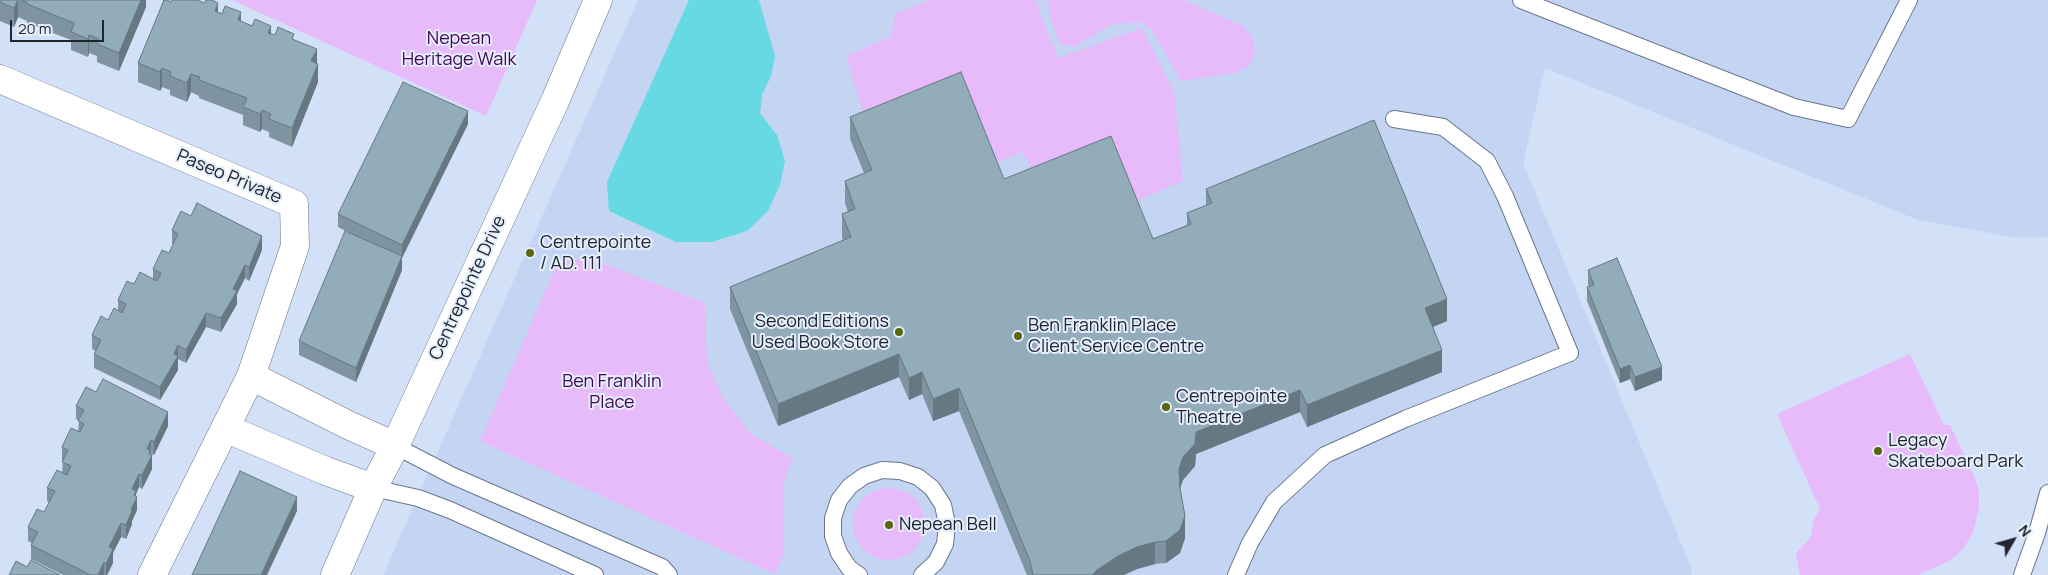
<!DOCTYPE html>
<html>
<head>
<meta charset="utf-8">
<style>
	body { margin:0 }
	#map { position:relative; width:2048px; height:575px; overflow:hidden; background:#d2e1f8; font-family:Manrope,sans-serif }
	canvas { display:block }
	.north { position:absolute; left:1988px; top:515px; width:50px; height:50px; -webkit-text-stroke:4px #e5eefc; paint-order:stroke; rotate:52deg; font-size:14px; font-weight:700; line-height:20px; text-align:center; color:#20252e }
	.north::after { content:''; display:block; margin:auto; width:18px; height:22px; background:#20252e; clip-path:polygon(50% 0,100% 100%,50% 72%,0 100%) }
	.scale { position:absolute; left:10px; top:20px; width:94px; height:22px; box-sizing:border-box; border:2px solid #20252e; border-top:0; padding-left:6px; font-size:15px; line-height:18px; white-space:nowrap; color:#20252e; -webkit-text-stroke:4px #e5eefc; paint-order:stroke }
</style>
</head>
<body>
<div id="map">
<canvas width="2048" height="575"></canvas>
<div class="north">N</div>
<div class="scale">20 m</div>
</div>
<script>
const ctx = document.querySelector('canvas').getContext('2d');
ctx.lineJoin = 'round';
function paint(path, color) {
  ctx.fillStyle = color;
  ctx.fill(path, 'evenodd');
}
function toPath(rows) {
  const path = new Path2D();
  for (const r of rows) {
    if (r.length === 3) {
      path.moveTo(r[0] + r[2], r[1]);
      path.arc(r[0], r[1], r[2], 0, 2 * Math.PI);
      continue;
    }
    path.moveTo(r[0], r[1]);
    for (let i = 2; i < r.length; i += 2) path.lineTo(r[i], r[i + 1]);
  }
  return path;
}
function trace(path, color, width, dash) {
  ctx.strokeStyle = color;
  ctx.lineWidth = width;
  ctx.lineCap = dash ? 'butt' : 'round';
  ctx.setLineDash(dash || []);
  ctx.stroke(path);
}
function drawText(font, color, halo, rows, align = 'center') {
  ctx.font = font + ' Manrope,sans-serif';
  ctx.lineWidth = 4;
  ctx.setLineDash([]);
  ctx.textBaseline = 'middle';
  ctx.strokeStyle = halo;
  ctx.fillStyle = color;
  for (const [text, x, y, turn = 0] of rows) {
    ctx.save();
    ctx.translate(x, y);
    ctx.rotate((+turn || 0) * Math.PI / 180);
    ctx.textAlign = isNaN(turn) ? turn : align;
    if (halo) ctx.strokeText(text, 0, 0);
    ctx.fillText(text, 0, 0);
    ctx.restore();
  }
}
const built = toPath([
	[638,0,2048,0,2048,235,2047,237,2018,238,1918,220,1545,68,1523,163,1692,569,1691,575,383,575]
]);
const green = toPath([
	[232,0,537,0,486,116],
	[930,0,1035,0,1058,58,1142,28,1174,92,1183,181,1138,200,1111,142,1033,173,1023,152,998,162,964,82,866,122,846,56,891,37,895,14],
	[1048,0,1184,0,1243,26,1253,38,1255,53,1249,66,1235,73,1181,81,1152,30,1141,22,1112,24,1074,47,1060,44,1050,17],
	[559,260,597,261,705,303,707,363,723,398,750,433,792,458,784,482,784,553,775,574,480,441],
	[1910,354,1944,425,1950,425,1974,476,1979,490,1979,507,1973,533,1963,549,1951,560,1918,575,1800,575,1796,553,1811,537,1813,522,1820,509,1777,414],
	[889,524,36]
]);
const water = toPath([
	[689,0,759,0,775,56,771,76,762,95,760,113,777,135,785,161,780,185,768,211,747,231,712,242,676,242,609,211,607,182]
]);
const service = toPath([
	[1521,0,1794,107,1848,119,1909,0],
	[395,446,453,476,662,567,669,575],
	[373,488,418,498,450,510,595,575],
	[859,575,849,568,839,553,833,536,833,518,839,500,850,486,864,476,882,470,900,471,918,477,932,488,943,505,947,524,945,544,936,562,922,575],
	[1236,575,1250,543,1274,502,1325,455,1405,419,1570,353,1505,196,1487,161,1443,127,1394,119],
	[2022,575,2037,533,2048,493]
]);
const minor = toPath([
	[0,79,294,204,295,246,251,376,152,575],
	[251,376,348,425,395,446],
	[225,428,326,471,373,488]
]);
const tertiary = toPath([
	[335,575,373,488,395,446,555,101,598,0]
]);
const wall = toPath([
	[0,0,146,0,146,7,119,71,97,62,97,56,89,53,88,57,71,50,71,40,27,23,27,21,18,17,14,27,0,21],
	[171,2,204,3,218,12,275,35,294,40,317,63,318,82,292,147,269,137,269,132,262,129,260,132,243,125,243,115,199,98,199,96,191,92,187,102,170,95,170,90,162,87,160,91,138,82,138,63],
	[850,117,1153,239,1187,225,1187,213,1206,206,1206,189,1447,321,1433,327,1442,372,1307,427,1300,412,1196,454,1195,466,1183,480,1180,489,1185,538,1180,553,1166,563,1155,564,1137,569,1124,575,1027,575,959,411,933,421,922,394,909,400,899,377,778,426,730,309,730,287,843,241,842,236,842,214,848,212,845,203,845,181,864,173,850,139],
	[468,124,402,258,402,270,356,382,299,355,299,341,356,236,338,227,338,214],
	[172,230,262,250,249,281,245,278,237,294,237,304,221,332,206,327,186,363,178,359,178,370,160,400,94,368,94,354,96,351,92,349,92,335,118,310,118,300,134,284,153,279,153,269,169,253,173,244,172,244],
	[1588,270,1662,380,1635,391,1630,379,1620,383,1587,301,1587,287,1589,287,1588,284],
	[96,392,168,426,154,455,151,454,152,469,142,489,139,487,136,494,137,510,132,521,132,524,126,539,121,537,113,553,113,563,107,575,63,575,31,559,31,545,32,543,28,541,28,527,44,512,49,502,47,501,47,488,62,473,63,461,62,460,62,447,78,432,79,421,76,419,76,406]
]);
const shadedWall = toPath([
	[18,0,18,17,14,27,14,8],
	[139,0,146,0,146,7,119,71,119,53],
	[218,3,218,21,215,11],
	[241,12,241,31,238,20],
	[271,26,271,44,268,33],
	[89,35,89,53,88,57,88,39],
	[317,49,317,67,318,64,318,82,292,147,292,128,311,61],
	[162,68,162,87,160,91,160,72],
	[191,74,191,92,187,102,187,83],
	[262,110,262,129,260,132,260,114],
	[468,111,468,124,402,258,402,270,356,382,356,368,402,257,402,245],
	[262,236,262,250,249,281,249,267],
	[245,265,245,278,237,294,237,304,221,332,221,318,233,289],
	[1447,299,1447,321,1425,330,1425,308],
	[206,313,206,327,186,363,186,350],
	[178,345,178,370,160,400,160,387],
	[1442,350,1442,372,1307,427,1307,405],
	[899,354,899,377,778,426,778,404],
	[1630,365,1630,379,1620,383,1620,369],
	[1662,367,1662,380,1635,391,1635,377],
	[922,372,922,394,909,400,909,378],
	[959,388,959,411,933,421,933,399],
	[1300,390,1300,412,1196,454,1195,466,1183,480,1179,491,1179,469,1183,457,1196,432],
	[168,412,168,426,154,455,154,442],
	[151,440,150,455,152,455,152,469,142,489,142,475,147,449],
	[139,474,139,487,136,494,136,500,137,497,137,510,132,521,132,524,126,539,126,525,132,489],
	[297,497,297,511,267,575,261,575],
	[1185,516,1185,538,1180,553,1166,563,1166,541],
	[121,523,121,537,113,553,113,563,107,575,106,575,106,564,109,547],
	[1155,542,1155,564,1137,569,1124,575,1092,575,1097,570,1118,556,1137,547],
	[104,562,104,575,98,575]
]);
const building = toPath([
	[0,0,18,0,14,8,0,2,0,0],
	[22,0,141,0,119,53,97,44,99,39,89,35,88,39,71,32,74,23,27,4,28,3,22,0],
	[164,0,167,0,171,2,172,0,198,0,204,3,206,0,212,0,218,3,215,11,222,14,225,6,241,12,238,20,252,26,255,19,271,26,268,33,275,35,278,27,294,34,292,39,317,49,311,61,318,64,292,128,269,119,271,114,262,110,260,114,243,107,247,98,199,80,200,77,191,74,187,83,170,76,171,72,162,68,160,72,138,63,164,0],
	[961,72,1004,179,1111,136,1153,239,1191,224,1187,213,1212,203,1206,189,1374,120,1447,299,1425,308,1442,350,1307,405,1300,390,1196,432,1195,444,1183,457,1179,469,1180,488,1185,516,1180,530,1166,541,1155,542,1137,547,1118,556,1097,570,1092,575,1033,575,1030,561,959,388,933,399,922,372,909,378,899,354,778,404,730,287,851,237,842,214,855,209,845,181,872,170,850,117,961,72],
	[403,82,468,111,402,245,338,214,403,82],
	[197,203,262,236,249,267,245,265,233,289,237,291,221,318,206,313,186,350,178,345,174,354,178,356,160,387,94,354,101,340,92,335,101,316,108,320,114,308,122,313,126,304,118,300,127,281,134,284,140,272,157,281,161,273,153,269,162,250,169,253,178,234,172,230,181,211,191,216,197,203],
	[345,231,402,256,356,368,299,341,345,231],
	[1617,258,1662,367,1635,377,1630,365,1620,369,1587,287,1594,285,1588,270,1617,258],
	[103,379,168,412,154,442,151,440,147,449,150,450,149,454,152,455,142,475,139,474,132,489,136,491,134,495,137,497,131,510,132,511,126,525,121,523,109,547,113,549,106,564,104,562,98,575,91,575,31,545,38,532,28,527,37,509,44,512,55,491,47,488,57,470,67,475,71,466,62,462,68,450,62,447,71,428,80,432,84,424,78,421,84,410,76,406,86,387,96,392,103,379],
	[240,471,297,497,261,575,192,575,240,471],
	[31,560,60,575,9,575,16,561,27,567,31,560]
]);
const markers = [
	[530,253,5,"#5a660b"],
	[899,332,5,"#5a660b"],
	[1018,336,5,"#5a660b"],
	[1166,407,5,"#5a660b"],
	[1878,451,5,"#5a660b"],
	[889,525,5,"#5a660b"]
];
const parkNames = [
	["Nepean",459,39],
	["Heritage Walk",459,60],
	["Ben Franklin",612,382],
	["Place",612,403]
];
const streetNames = [
	["Paseo Private",229,177,23],
	["Centrepointe Drive",468,288,-65]
];
const poiNames = [
	["Centrepointe",540,243],
	["/ AD. 111",540,264],
	["Second Editions",889,322,"right"],
	["Used Book Store",889,343,"right"],
	["Ben Franklin Place",1028,326],
	["Client Service Centre",1028,347],
	["Centrepointe",1176,397],
	["Theatre",1176,418],
	["Legacy",1888,441],
	["Skateboard Park",1888,462],
	["Nepean Bell",899,525]
];
paint(built, '#c4d5f3');
paint(green, '#e7baf9');
paint(water, '#67d9e2');
trace(service, '#69768b', 18);
trace(minor, '#69768b', 29);
trace(tertiary, '#69768b', 29);
trace(service, '#fff', 16);
trace(minor, '#fff', 28);
trace(tertiary, '#fff', 28);
paint(wall, '#7e94a0');
paint(shadedWall, '#667882');
paint(building, '#92acba');
trace(building, '#667882', 1);
for (const [x, y, r, color] of markers) {
  const dot = new Path2D();
  dot.arc(x, y, r, 0, 2 * Math.PI);
  ctx.fillStyle = color;
  ctx.fill(dot);
  trace(dot, '#e5eefc', 2);
}
drawText('18px', '#430656', '#e5eefc', parkNames);
drawText('18px', '#20252e', '#e5eefc', streetNames);
drawText('18px', '#20252e', '#e5eefc', poiNames, 'left');
</script>
</body>
</html>
